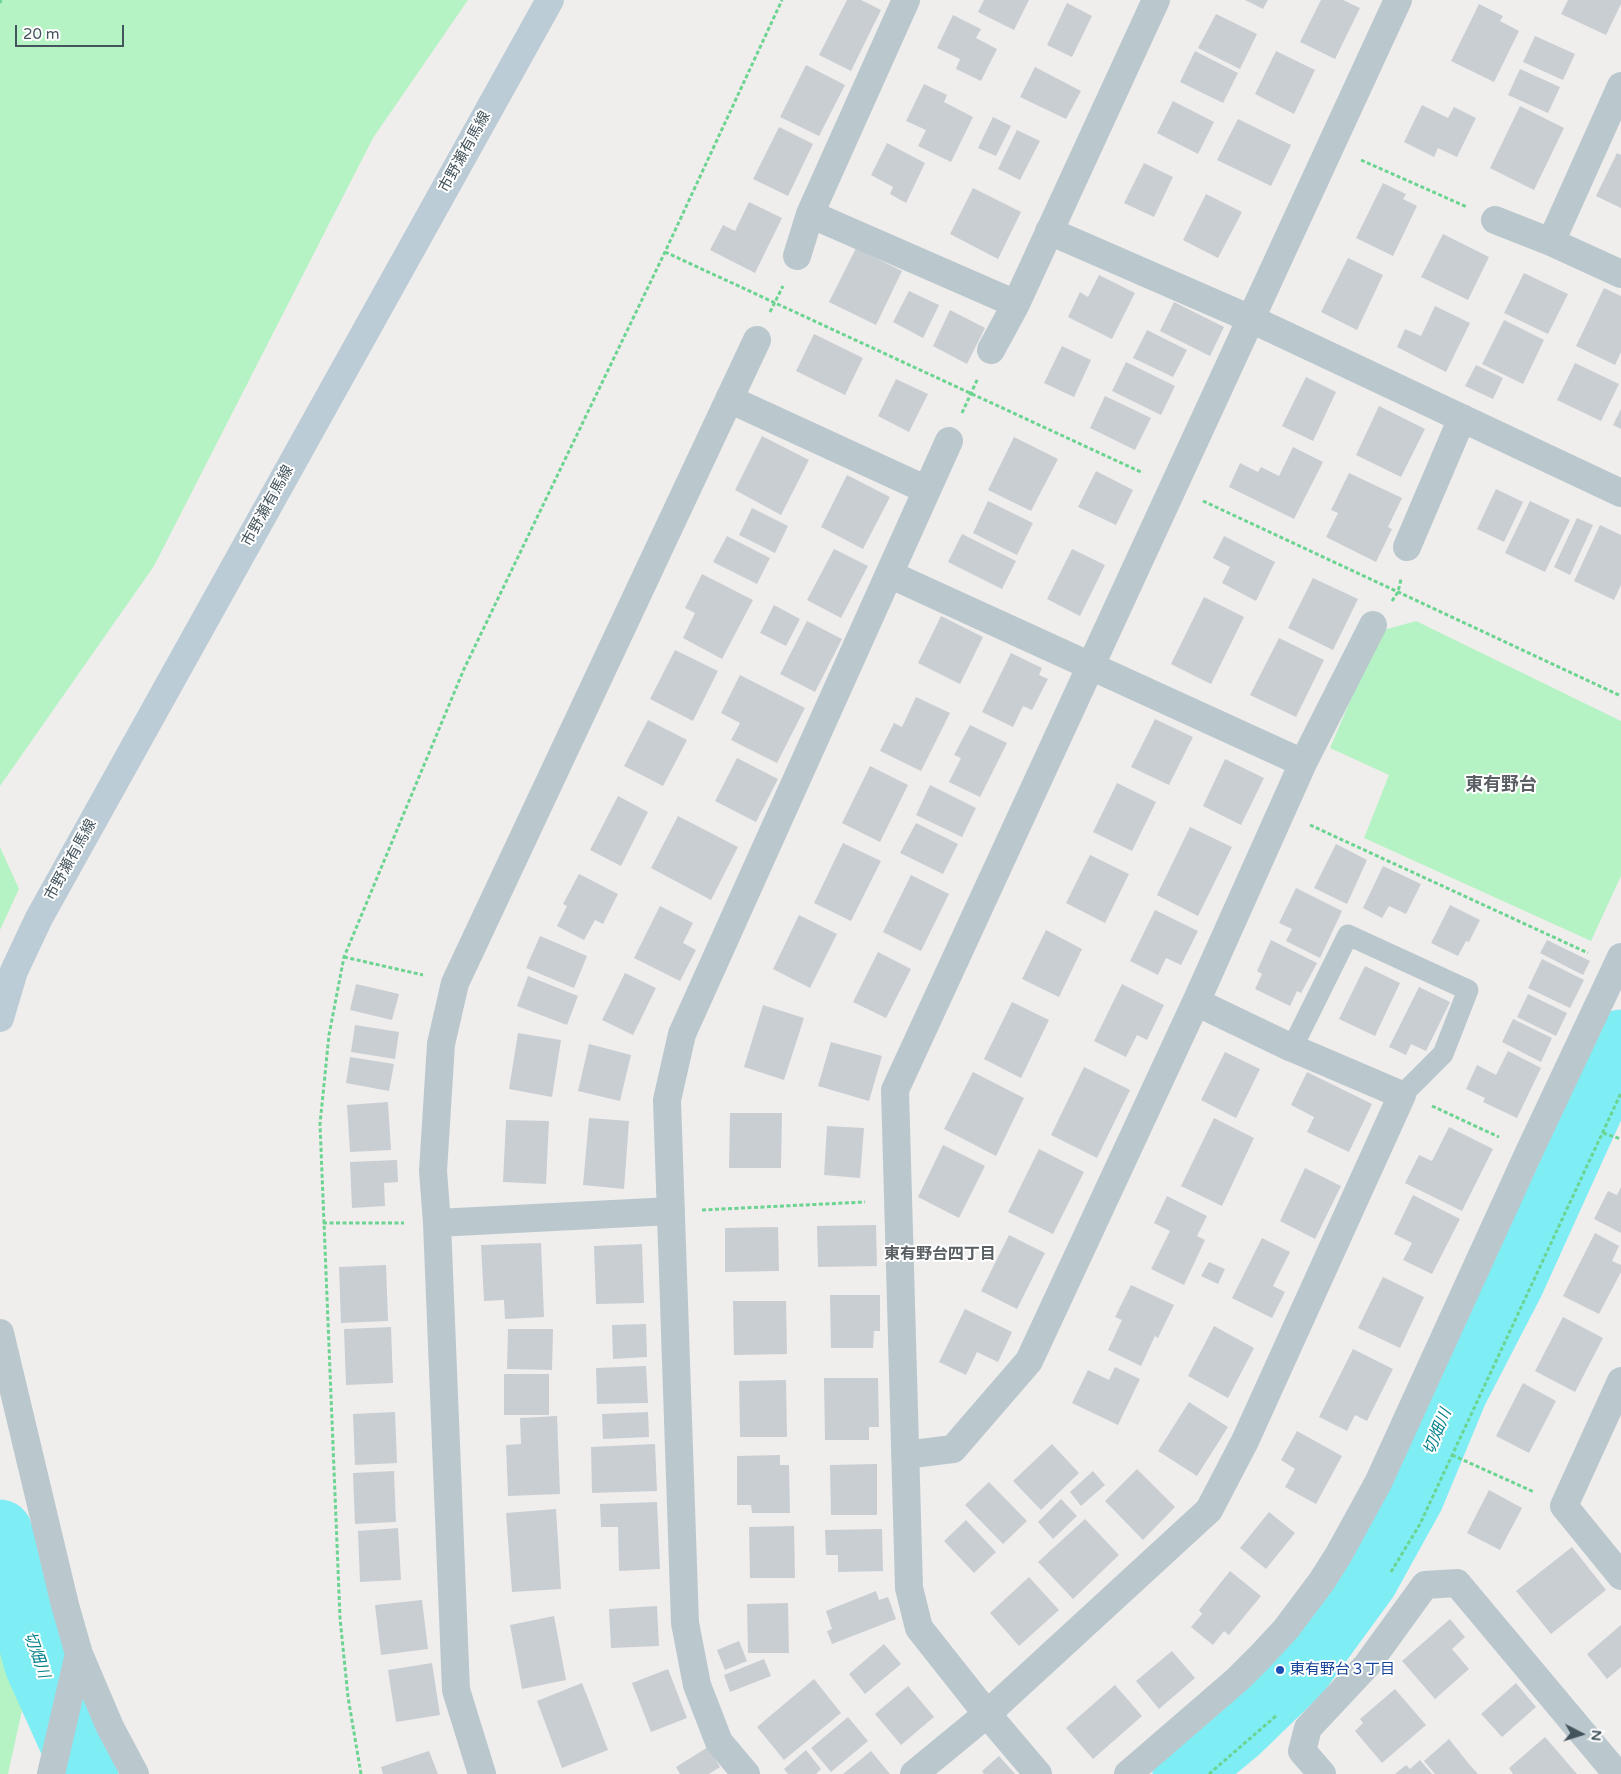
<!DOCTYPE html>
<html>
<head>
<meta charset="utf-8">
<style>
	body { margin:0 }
	#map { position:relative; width:1621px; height:1774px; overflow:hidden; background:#f0eded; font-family:"Varela Round",sans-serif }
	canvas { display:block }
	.north { position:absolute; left:1556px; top:1709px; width:50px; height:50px; -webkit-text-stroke:4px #fff; paint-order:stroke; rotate:95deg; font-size:14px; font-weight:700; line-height:20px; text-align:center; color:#44545c }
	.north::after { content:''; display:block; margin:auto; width:18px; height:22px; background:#44545c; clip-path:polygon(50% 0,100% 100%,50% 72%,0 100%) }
	.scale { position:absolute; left:15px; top:25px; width:109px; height:22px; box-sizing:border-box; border:2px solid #44545c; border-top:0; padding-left:6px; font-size:15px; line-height:18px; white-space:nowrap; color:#44545c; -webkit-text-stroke:4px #fff; paint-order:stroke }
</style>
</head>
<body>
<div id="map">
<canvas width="1621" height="1774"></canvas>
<div class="north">N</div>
<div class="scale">20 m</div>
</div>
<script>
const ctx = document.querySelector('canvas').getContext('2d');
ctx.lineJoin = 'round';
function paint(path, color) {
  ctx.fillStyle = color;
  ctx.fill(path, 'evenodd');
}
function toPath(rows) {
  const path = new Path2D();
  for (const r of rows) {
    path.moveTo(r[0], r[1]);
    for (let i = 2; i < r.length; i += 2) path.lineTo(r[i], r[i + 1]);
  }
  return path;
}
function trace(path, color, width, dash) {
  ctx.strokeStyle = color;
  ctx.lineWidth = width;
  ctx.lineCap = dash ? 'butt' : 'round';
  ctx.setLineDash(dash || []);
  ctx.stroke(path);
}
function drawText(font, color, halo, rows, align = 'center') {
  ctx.font = font + ' "Varela Round","Noto Sans JP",sans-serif';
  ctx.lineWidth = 4;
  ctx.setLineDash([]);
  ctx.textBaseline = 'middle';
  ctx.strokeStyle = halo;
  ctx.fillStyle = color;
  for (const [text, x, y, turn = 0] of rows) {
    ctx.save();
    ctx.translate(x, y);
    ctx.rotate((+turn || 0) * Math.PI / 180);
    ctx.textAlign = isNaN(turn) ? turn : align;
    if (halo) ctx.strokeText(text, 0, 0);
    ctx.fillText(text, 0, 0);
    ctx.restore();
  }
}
const green = toPath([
	[0,0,468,0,373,138,154,566,0,786],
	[1416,621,1621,721,1621,876,1591,941,1364,838,1389,775,1330,748,1380,631],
	[0,847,19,889,0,930],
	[0,1580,27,1688,8,1774,0,1774]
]);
const river = toPath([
	[0,1532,37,1665,86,1774],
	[1185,1774,1238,1730,1298,1672,1366,1579,1412,1496,1455,1392,1512,1282,1621,1042]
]);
const building = toPath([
	[847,0,861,0,881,10,851,71,819,55],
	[984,0,1029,0,1014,30,978,12],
	[1245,0,1268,0,1263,9],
	[1321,0,1343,0,1360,8,1335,59,1300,42],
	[1568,0,1621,0,1621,4,1606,35,1561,14],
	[1067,3,1092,16,1072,57,1047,45],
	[1479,4,1503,16,1500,21,1519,31,1494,82,1451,61],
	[1216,14,1257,34,1240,69,1198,48],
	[953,15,981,29,976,38,997,49,981,81,956,69,960,59,937,48],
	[1535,36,1575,54,1563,80,1523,62],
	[1195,51,1238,73,1223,103,1180,82],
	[1276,51,1315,70,1294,114,1255,94],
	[806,65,845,85,819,136,780,117],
	[1035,67,1081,91,1066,119,1020,97],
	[1520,69,1560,87,1548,113,1508,95],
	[924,84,947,95,944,102,973,117,951,162,918,146,926,130,906,121],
	[1173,101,1214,122,1198,154,1157,133],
	[1422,105,1448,118,1454,107,1476,118,1457,157,1438,148,1434,157,1404,142],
	[1520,106,1564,128,1534,190,1490,168],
	[993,117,1011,126,996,156,978,148],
	[1238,119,1291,145,1271,186,1217,160],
	[779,127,813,144,788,196,753,179],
	[1017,130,1040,141,1020,180,998,169],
	[887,143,925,163,906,203,890,194,893,187,871,175],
	[1617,153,1621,155,1621,208,1596,196],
	[1144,163,1173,177,1154,217,1124,203],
	[1383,183,1406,194,1403,199,1417,206,1393,256,1356,238],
	[973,188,1021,212,998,259,950,234],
	[1206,194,1242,212,1218,258,1183,240],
	[749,202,782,218,755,273,710,250,723,225,735,231],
	[1443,234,1489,257,1468,300,1421,277],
	[856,248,902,271,876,325,829,302],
	[1348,258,1383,275,1357,330,1321,312],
	[1524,273,1568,294,1548,334,1504,313],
	[1099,275,1135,293,1112,339,1068,317,1080,292,1088,297],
	[1604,288,1621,296,1621,352,1615,365,1576,346],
	[909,291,939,305,923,338,893,322],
	[1174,302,1224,327,1210,356,1160,331],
	[1435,306,1470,323,1446,372,1397,347,1405,329,1421,336],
	[950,310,985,328,967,364,933,346],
	[1504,320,1544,340,1523,384,1482,364],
	[1147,330,1187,350,1173,377,1133,358],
	[814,334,863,358,845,395,796,371],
	[1062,346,1091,360,1074,397,1044,383],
	[1126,362,1175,386,1161,415,1112,391],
	[1575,363,1619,384,1601,421,1557,400],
	[1476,365,1503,378,1493,399,1465,386],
	[1306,377,1336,392,1313,441,1282,426],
	[896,379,928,394,909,432,878,416],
	[1105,396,1151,418,1135,450,1090,428],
	[1379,406,1425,429,1401,477,1356,455],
	[1621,409,1621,429,1613,425],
	[762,436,809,460,781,515,735,490],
	[1014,437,1058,459,1031,511,988,490],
	[1293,447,1323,462,1294,519,1229,487,1240,463,1258,472,1261,467,1279,476],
	[1096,471,1133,490,1116,525,1078,507],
	[1349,473,1402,498,1388,527,1392,529,1376,562,1326,537,1338,513,1331,510],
	[847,475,890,497,863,549,821,527],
	[1496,489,1523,502,1504,542,1477,529],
	[988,501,1033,523,1017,555,973,533],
	[1530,501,1570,520,1545,572,1505,553],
	[752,508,788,526,775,553,739,535],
	[1577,518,1593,525,1570,575,1554,567],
	[1600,525,1621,535,1621,585,1614,600,1574,581],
	[962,534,1016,561,1002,589,948,562],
	[727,536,770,558,757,584,713,562],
	[1224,536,1275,562,1256,601,1222,583,1230,567,1213,558],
	[834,549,868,566,841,618,807,600],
	[1072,549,1105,565,1080,616,1047,599],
	[702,574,753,600,722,659,683,638,695,613,685,608],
	[1313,578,1358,599,1333,650,1288,628],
	[1204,597,1244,617,1211,684,1171,664],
	[774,605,800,619,786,646,760,633],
	[941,616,983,637,960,684,918,663],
	[807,621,842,639,815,692,780,674],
	[1279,638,1324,660,1296,717,1250,695],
	[675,650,718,671,693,721,650,699],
	[1011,653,1042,668,1039,675,1048,679,1032,710,1023,706,1013,727,982,712],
	[740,675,805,708,777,763,731,740,740,723,721,713],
	[916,697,950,713,921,771,880,751,894,723,902,727],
	[1155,719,1193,737,1169,785,1131,767],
	[648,720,687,740,663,786,624,766],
	[970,725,1007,743,980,797,949,782,961,758,954,755],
	[737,758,778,779,756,822,715,801],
	[1225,759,1264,778,1241,825,1203,806],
	[870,766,908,785,880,842,842,823],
	[1117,783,1156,802,1132,851,1093,832],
	[930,785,976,808,962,837,916,815],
	[618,796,648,812,621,866,590,850],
	[678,816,738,847,711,900,651,868],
	[916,823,958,844,943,874,900,853],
	[1190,827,1232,847,1198,916,1157,895],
	[843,843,881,861,851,921,814,903],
	[1336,844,1367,860,1347,904,1314,888],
	[1090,855,1129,874,1105,923,1066,903],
	[1383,866,1421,884,1406,914,1389,906,1382,918,1363,908],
	[579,874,618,894,603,924,595,920,584,940,557,926,567,906,563,904],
	[911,875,949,894,921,951,883,932],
	[1296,888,1342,911,1320,958,1286,941,1292,929,1279,923],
	[1450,905,1480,920,1469,942,1466,941,1458,956,1431,943],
	[660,906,693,923,683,943,696,950,680,981,634,958],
	[1155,910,1198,931,1181,965,1166,958,1158,975,1130,961],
	[799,915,837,934,810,988,773,969],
	[1046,930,1082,949,1059,997,1022,979],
	[540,936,587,956,574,988,526,968],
	[1271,940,1317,963,1301,993,1297,991,1290,1006,1255,989,1262,974,1257,971],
	[1547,940,1590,961,1583,975,1540,953],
	[878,952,911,969,886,1018,853,1002],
	[1542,959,1584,980,1570,1008,1528,988],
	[1365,966,1400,983,1375,1036,1339,1019],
	[625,973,656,988,633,1035,602,1020],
	[528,976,578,996,567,1025,517,1006],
	[356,984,399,994,392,1020,350,1010],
	[1122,984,1164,1005,1147,1040,1137,1035,1126,1057,1094,1041],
	[1419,987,1450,1002,1426,1051,1411,1044,1406,1055,1389,1047],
	[1528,994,1567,1013,1556,1036,1517,1017],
	[1012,1002,1049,1020,1021,1078,984,1059],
	[763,1005,804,1018,784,1080,744,1067],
	[1513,1019,1552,1038,1541,1062,1502,1042],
	[355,1025,399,1032,395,1059,351,1052],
	[518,1033,561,1040,552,1097,509,1089],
	[831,1042,882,1056,869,1101,818,1086],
	[589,1044,631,1055,620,1101,578,1091],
	[1508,1051,1541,1068,1517,1118,1483,1102,1485,1098,1466,1089,1477,1065,1496,1075],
	[1225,1052,1260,1069,1236,1118,1201,1100],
	[350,1057,394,1064,389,1091,346,1083],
	[1084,1067,1130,1090,1097,1158,1051,1135],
	[973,1072,1024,1098,996,1156,944,1129],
	[1307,1072,1372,1104,1349,1152,1307,1132,1314,1117,1291,1105],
	[388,1102,391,1150,350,1152,347,1105],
	[730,1113,782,1113,781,1168,729,1168],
	[589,1118,629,1121,624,1189,583,1185],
	[1214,1118,1254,1138,1222,1206,1181,1186],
	[506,1120,549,1121,546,1184,503,1182],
	[827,1126,864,1128,860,1178,824,1175],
	[1449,1127,1493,1149,1462,1211,1405,1183,1419,1155,1432,1161],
	[943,1145,985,1166,959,1218,918,1197],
	[1039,1149,1084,1172,1053,1234,1008,1212],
	[397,1160,398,1182,384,1183,385,1206,352,1208,350,1162],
	[1305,1168,1341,1186,1315,1239,1280,1221],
	[1621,1187,1621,1233,1594,1219,1608,1191,1617,1195],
	[1413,1195,1460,1219,1432,1274,1403,1260,1412,1243,1394,1234],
	[1167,1196,1207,1216,1197,1236,1205,1240,1184,1285,1151,1269,1170,1231,1154,1223],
	[876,1225,877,1266,818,1267,817,1226],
	[778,1227,779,1271,725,1272,725,1228],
	[1595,1233,1619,1246,1612,1261,1621,1265,1621,1272,1599,1314,1563,1296],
	[1009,1235,1045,1253,1017,1309,981,1291],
	[1262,1238,1290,1252,1273,1286,1285,1292,1272,1318,1232,1298],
	[541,1243,544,1317,505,1319,504,1300,484,1301,481,1245],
	[642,1244,644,1303,596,1304,594,1246],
	[1209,1262,1225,1269,1218,1284,1201,1276],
	[386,1265,388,1321,341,1323,339,1267],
	[1383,1277,1424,1297,1400,1348,1358,1328],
	[1131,1285,1174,1305,1158,1338,1155,1336,1141,1366,1108,1350,1122,1320,1115,1317],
	[830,1295,880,1295,880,1331,874,1331,873,1348,831,1348],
	[733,1301,786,1301,787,1354,734,1355],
	[965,1309,1012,1332,998,1362,977,1352,966,1375,939,1362],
	[1563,1317,1603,1338,1575,1392,1535,1371],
	[646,1324,647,1357,613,1359,612,1325],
	[1214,1326,1254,1348,1228,1398,1188,1376],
	[391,1327,393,1383,346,1385,344,1329],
	[508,1329,553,1329,552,1370,507,1369],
	[1353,1349,1393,1369,1367,1421,1355,1415,1347,1431,1319,1417],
	[646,1366,648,1403,597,1404,596,1368],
	[1115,1367,1140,1379,1118,1425,1072,1403,1088,1370,1109,1380],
	[504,1374,549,1374,549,1415,504,1415],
	[824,1378,878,1378,879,1427,869,1427,869,1440,825,1440],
	[786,1380,787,1437,740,1437,739,1381],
	[1523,1383,1556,1401,1529,1453,1496,1436],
	[1189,1402,1228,1427,1197,1476,1158,1451],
	[395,1412,397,1463,355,1465,353,1414],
	[648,1412,649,1437,603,1439,602,1414],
	[557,1416,560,1494,508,1496,506,1445,521,1444,520,1418],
	[1297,1431,1342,1456,1316,1504,1285,1487,1295,1469,1281,1460],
	[655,1444,657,1491,592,1493,591,1447],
	[1052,1444,1079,1473,1041,1510,1013,1481],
	[780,1455,780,1465,789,1465,790,1513,752,1513,751,1505,737,1505,737,1456],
	[877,1464,877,1515,831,1515,830,1465],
	[1137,1469,1175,1507,1143,1540,1105,1501],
	[394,1471,396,1522,355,1524,353,1473],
	[1093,1471,1105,1485,1081,1506,1070,1492],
	[989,1482,1027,1521,1003,1544,965,1505],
	[1489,1490,1522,1508,1500,1550,1467,1533],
	[1061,1499,1077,1516,1053,1539,1038,1522],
	[657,1502,660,1569,619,1571,618,1527,601,1527,600,1504],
	[556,1509,561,1589,512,1592,506,1513],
	[1269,1512,1295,1533,1266,1569,1240,1548],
	[1085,1519,1119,1555,1073,1599,1038,1562],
	[966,1520,996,1552,974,1573,944,1541],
	[794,1526,795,1578,750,1578,749,1527],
	[398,1528,401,1580,360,1582,358,1531],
	[882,1529,883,1571,838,1572,838,1555,826,1555,825,1530],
	[1572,1547,1606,1590,1551,1634,1516,1591],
	[1230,1571,1261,1596,1229,1635,1224,1631,1213,1645,1191,1627,1202,1614,1199,1610],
	[1029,1577,1059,1610,1019,1646,990,1613],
	[876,1591,879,1600,888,1597,896,1619,832,1644,827,1631,832,1629,826,1611],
	[422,1600,428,1649,381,1655,375,1605],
	[788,1603,789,1653,748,1653,747,1604],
	[657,1606,659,1646,611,1648,609,1609],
	[554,1616,566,1680,522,1689,510,1625],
	[1450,1619,1465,1637,1452,1649,1469,1669,1435,1699,1402,1661],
	[1621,1625,1621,1667,1607,1679,1587,1654],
	[739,1641,747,1661,725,1670,717,1650],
	[884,1644,901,1664,865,1694,849,1674],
	[1172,1651,1195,1678,1159,1709,1136,1681],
	[764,1659,771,1676,730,1692,724,1675],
	[432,1663,440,1715,396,1722,388,1670],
	[668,1669,687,1718,651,1732,632,1683],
	[814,1679,841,1713,784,1760,757,1727],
	[582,1683,608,1750,562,1768,537,1701],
	[1516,1683,1536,1707,1502,1737,1481,1714],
	[1115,1685,1142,1716,1093,1759,1066,1728],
	[908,1686,934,1717,901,1745,875,1714],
	[1395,1689,1426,1725,1382,1763,1355,1731,1363,1723,1360,1719],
	[848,1717,868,1741,831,1772,811,1748],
	[1545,1737,1577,1774,1513,1774,1509,1768],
	[1449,1739,1469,1764,1478,1774,1435,1774,1424,1761],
	[708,1747,720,1767,709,1774,680,1774,676,1767],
	[806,1750,821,1769,816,1774,788,1774,784,1769],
	[429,1751,438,1774,383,1774,381,1767],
	[871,1751,890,1774,843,1774],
	[999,1756,1015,1774,984,1774,982,1771],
	[1420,1760,1432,1774,1395,1774,1406,1765,1410,1769]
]);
const path = toPath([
	[0,3,1,0],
	[1361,160,1467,207],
	[665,252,1143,473],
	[770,312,783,286],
	[962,413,978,378],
	[1203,501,1621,696],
	[1392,601,1398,592,1401,579],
	[1310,825,1588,953],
	[344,957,423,975],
	[1432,1106,1499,1137],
	[1603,1133,1621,1139],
	[702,1210,865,1202],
	[323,1223,404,1223],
	[1452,1455,1534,1492],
	[1391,1572,1420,1524,1621,1093],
	[361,1774,348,1697,340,1618,320,1124,329,1035,344,957,464,669,665,252,782,0],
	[1209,1774,1277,1715]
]);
const service = toPath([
	[1292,1048,1348,935,1468,990,1443,1054,1402,1095]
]);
const minor = toPath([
	[810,214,1016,304],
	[1495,220,1551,242,1621,274],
	[1049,231,1251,319,1621,493],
	[1551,242,1621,86],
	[797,256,810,214,906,0],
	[991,350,1016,304,1156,0],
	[729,399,927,490],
	[1407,547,1462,418],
	[889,574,1303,763],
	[437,1223,671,1211],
	[1621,1381,1564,1506,1621,1576],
	[905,1455,953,1449,1029,1361,1196,1002,1303,763,1373,625],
	[482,1774,456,1690,437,1223,433,1171,441,1044,455,983,757,340],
	[746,1774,719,1742,697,1685,685,1623,667,1100,682,1034,949,441],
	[914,1774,987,1714,1209,1510,1245,1441,1402,1095,1292,1048,1196,1002],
	[1038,1774,987,1714,919,1628,909,1588,895,1090,1398,0],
	[1322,1774,1302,1751,1308,1728,1367,1665,1425,1585,1457,1583,1617,1774]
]);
const tertiary = toPath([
	[0,1333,65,1605,79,1654,110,1727,135,1774],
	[51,1774,79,1654],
	[1128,1774,1238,1679,1260,1657,1286,1629,1322,1581,1339,1554,1378,1483,1530,1150,1621,957]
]);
const secondary = toPath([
	[0,1018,14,971,39,918,550,0]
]);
const markers = [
	[1280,1670,5,"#1a4fb4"]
];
const streetNames = [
	["市野瀬有馬線",465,152,-61],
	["市野瀬有馬線",268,506,-61],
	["市野瀬有馬線",71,860,-61]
];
const transitNames = [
	["東有野台３丁目",1290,1670]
];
const neighbourhoodNames = [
	["東有野台四丁目",940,1255]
];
const waterNames = [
	["切畑川",1438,1432,-68],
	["切畑川",36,1655,71]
];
const quarterNames = [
	["東有野台",1501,785]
];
paint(green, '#b6f3c4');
trace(river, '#7fedf4', 65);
paint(building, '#c9ced3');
trace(path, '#6bd490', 3, [4, 2.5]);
trace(service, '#bac8ce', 21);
trace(minor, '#bac8ce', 28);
trace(tertiary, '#bac8ce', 28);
trace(secondary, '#bbccd6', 28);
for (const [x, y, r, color] of markers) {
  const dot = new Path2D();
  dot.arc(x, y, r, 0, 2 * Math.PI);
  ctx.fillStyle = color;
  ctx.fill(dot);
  trace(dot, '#fff', 2);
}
drawText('15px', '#44545c', '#fff', streetNames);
drawText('15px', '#164399', '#fff', transitNames, 'left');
drawText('bold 16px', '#595f63', '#fff', neighbourhoodNames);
drawText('italic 16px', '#04828a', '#fff', waterNames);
drawText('bold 18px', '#595f63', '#fff', quarterNames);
</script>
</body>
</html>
